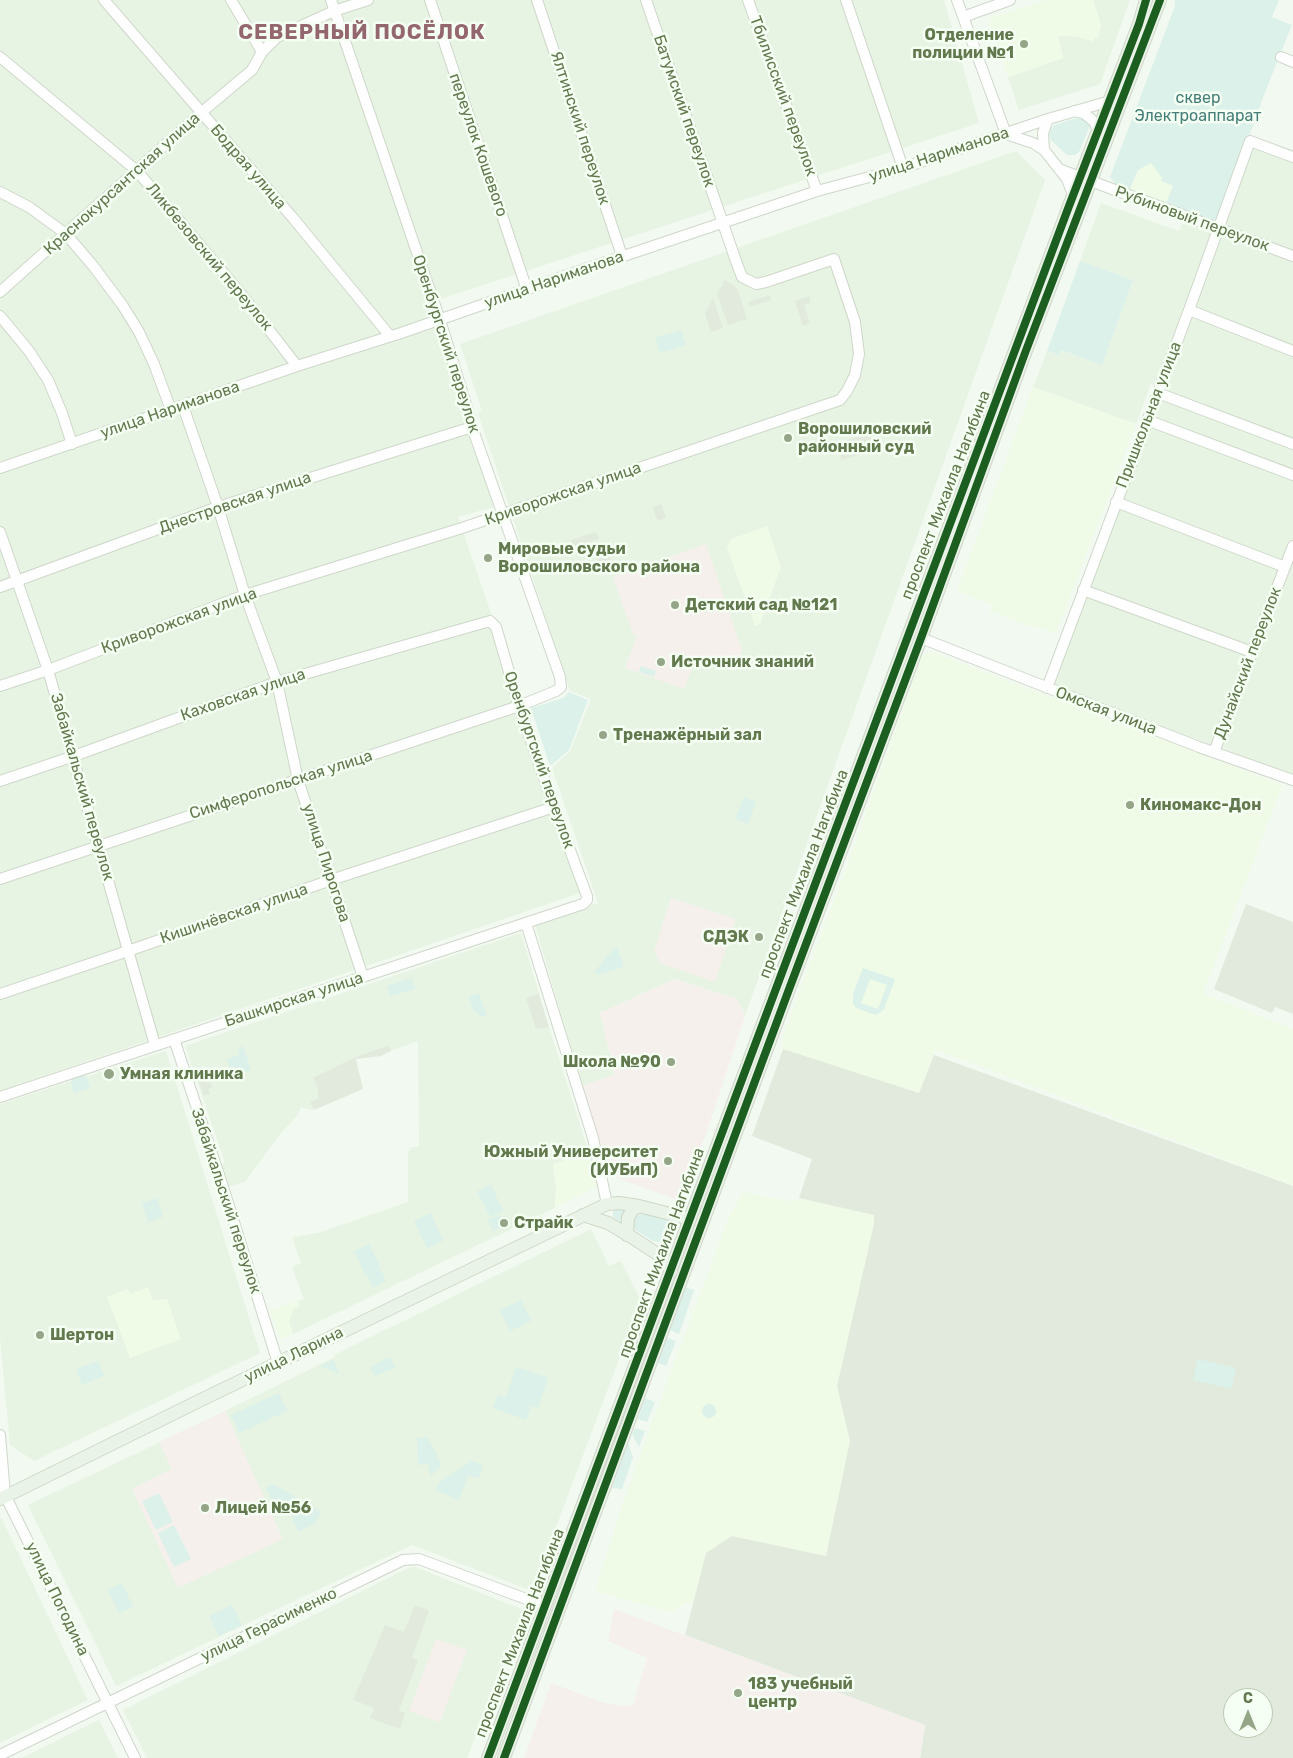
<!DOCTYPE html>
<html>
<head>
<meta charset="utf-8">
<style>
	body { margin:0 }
	#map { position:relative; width:1293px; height:1758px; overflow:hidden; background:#f2f9f0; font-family:Rubik,sans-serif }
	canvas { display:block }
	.north { position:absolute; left:1223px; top:1688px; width:50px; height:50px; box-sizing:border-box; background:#f5fff3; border:1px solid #bac9b1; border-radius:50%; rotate:0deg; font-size:14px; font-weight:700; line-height:20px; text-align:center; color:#62794e }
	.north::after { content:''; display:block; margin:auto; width:18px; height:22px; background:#94a687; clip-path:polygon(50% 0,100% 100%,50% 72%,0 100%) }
</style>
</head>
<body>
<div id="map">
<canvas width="1293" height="1758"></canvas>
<div class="north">С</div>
</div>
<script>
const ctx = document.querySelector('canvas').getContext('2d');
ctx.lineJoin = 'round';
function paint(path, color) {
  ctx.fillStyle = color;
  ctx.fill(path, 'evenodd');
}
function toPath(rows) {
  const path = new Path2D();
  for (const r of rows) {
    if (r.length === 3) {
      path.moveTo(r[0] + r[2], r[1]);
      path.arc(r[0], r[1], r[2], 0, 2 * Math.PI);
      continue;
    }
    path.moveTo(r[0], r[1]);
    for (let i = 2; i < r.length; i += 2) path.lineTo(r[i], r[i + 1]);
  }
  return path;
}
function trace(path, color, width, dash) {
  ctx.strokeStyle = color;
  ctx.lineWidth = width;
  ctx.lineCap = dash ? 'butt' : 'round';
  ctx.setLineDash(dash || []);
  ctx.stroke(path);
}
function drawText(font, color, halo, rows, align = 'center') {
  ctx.font = font + ' Rubik,sans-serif';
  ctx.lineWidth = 5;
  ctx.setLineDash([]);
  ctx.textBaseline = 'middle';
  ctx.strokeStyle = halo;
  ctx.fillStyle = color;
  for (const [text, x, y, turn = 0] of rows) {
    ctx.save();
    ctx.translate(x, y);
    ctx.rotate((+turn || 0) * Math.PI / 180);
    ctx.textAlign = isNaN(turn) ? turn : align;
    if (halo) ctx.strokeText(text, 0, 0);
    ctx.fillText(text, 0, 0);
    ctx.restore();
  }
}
const residential = toPath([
	[0,0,944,0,979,123,428,303,494,507,458,517,586,891,0,1091],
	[1093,0,1130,0,1100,84,1019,110,1008,77,1063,58,1058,35,1078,37,1093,41,1101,25],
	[1253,145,1293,160,1293,774,1052,687],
	[1016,151,1045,180,745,1016,737,999,675,979,600,1013,615,1075,582,1086,535,925,598,903,552,768,570,751,591,699,570,691,478,413,482,411,460,344],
	[1101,203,1179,231,1183,223,1212,233,1156,385,1151,384,1136,424,1033,387,1047,351,1059,355,1061,350,1102,365,1133,280,1080,261],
	[521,933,539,994,526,998,541,1029,549,1027,588,1150,553,1165,556,1186,555,1208,293,1334,289,1322,293,1309,300,1306,298,1301,304,1299,292,1267,301,1263,292,1237,318,1233,408,1202,408,1152,412,1147,419,1147,418,1041,391,1051,389,1045,351,1059,314,1078,319,1091,320,1098,310,1102,314,1110,301,1108,297,1116,280,1134,245,1182,227,1187,220,1165,225,1163,185,1046],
	[166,1051,260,1353,34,1461,10,1445,0,1338,0,1104],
	[128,1289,130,1294,153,1301,107,1297],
	[591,1229,609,1266,621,1261,641,1301,532,1591,412,1545,116,1686,28,1505,225,1411,335,1357,334,1355],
	[1,1517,88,1700,0,1743,0,1518],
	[415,1567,524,1610,467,1758,147,1758,123,1710,408,1568],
	[429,1611,411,1657,418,1660,399,1711,370,1718,374,1708,354,1700,385,1625,404,1633],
	[99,1720,118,1758,21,1758]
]);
const commercial = toPath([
	[1046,0,1093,0,1101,25,1098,38,1095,37,1093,41,1078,37,1058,35,1063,58,1008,77,988,19],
	[1151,162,1162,178,1173,186,1166,203,1130,189,1138,170],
	[1033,387,1136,424,1056,633,1037,626,1035,628,990,611,992,605,957,591],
	[767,526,781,567,760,624,755,626,727,548,731,539],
	[931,652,1282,785,1203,994,1293,1029,1293,1185,935,1049,919,1093,783,1049,783,1035,844,875,921,659,925,654],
	[588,1150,598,1186,555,1208,556,1186,553,1165],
	[743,1192,793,1202,799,1198,874,1215,874,1224,837,1386,850,1441,826,1556,732,1536,706,1553,693,1604,687,1602,671,1612,595,1591,619,1515,651,1425,729,1217],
	[148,1287,153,1300,167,1299,181,1339,130,1358,107,1297,128,1289,130,1294],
	[298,1301,300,1306,293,1309,289,1322,293,1334,281,1340,270,1311]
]);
const industrial = toPath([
	[725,280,737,288,747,319,728,325,717,294],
	[770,295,771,300,750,307,748,302],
	[809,296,811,303,804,305,810,323,803,326,795,301],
	[713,298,723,328,711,332,705,313],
	[868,433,874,450,842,460,836,444],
	[661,504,666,518,657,521,653,507],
	[596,532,599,539,573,547,571,540],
	[606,544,611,560,598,564,593,549],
	[1246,904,1293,922,1293,1014,1275,1007,1272,1013,1214,989],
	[539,994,549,1027,541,1029,540,1028,536,1029,526,998],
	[389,1045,391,1051,381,1056,356,1059,363,1089,314,1110,310,1102,319,1098,317,1092,319,1091,313,1078,351,1059],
	[783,1049,919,1093,934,1055,1293,1186,1293,1758,920,1758,925,1725,685,1635,706,1553,732,1536,826,1556,850,1441,837,1386,874,1224,874,1215,799,1198,812,1159,752,1136],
	[1233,1698,1263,1698,1263,1728,1233,1728],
	[202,1070,206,1083,210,1082,212,1087,208,1089,210,1094,204,1096,196,1072],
	[415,1605,429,1611,412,1657,418,1660,399,1711,405,1713,400,1729,370,1718,374,1708,353,1700,385,1625,404,1632]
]);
const education = toPath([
	[706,544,742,650,736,670,697,656,684,689,625,668,637,635,633,634,613,577],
	[671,898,736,919,715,982,660,963,654,951],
	[675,979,737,999,745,1016,707,1131,680,1201,607,1174,582,1086,615,1075,600,1013],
	[225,1411,283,1539,178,1588,132,1489,172,1469,159,1442],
	[614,1609,925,1725,920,1758,524,1758,551,1683,605,1703,621,1706,633,1705,647,1658,608,1641],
	[436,1639,467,1650,440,1722,409,1711]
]);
const green = toPath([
	[1175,0,1279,0,1272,17,1292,25,1264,95,1220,219,1215,222,1166,203,1173,186,1161,181,1162,178,1151,163,1138,170,1129,191,1117,186,1110,177,1175,6],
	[1083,116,1090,123,1090,126,1079,152,1075,155,1067,155,1051,140,1049,135,1051,129,1054,125],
	[1080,261,1133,280,1102,365,1061,350,1059,355,1047,351],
	[681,330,686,345,660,353,655,338],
	[641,666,656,671,654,677,639,672],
	[569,692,588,700,569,750,550,766,531,708,563,698],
	[744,797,756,802,748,824,735,819],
	[617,948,624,967,597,975,595,971,613,950],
	[863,968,895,979,884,1009,880,1013,875,1015,856,1008,853,1004,853,994],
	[870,979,887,985,878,1009,861,1003],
	[412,978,415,989,390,996,387,986],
	[479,993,483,1005,487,1016,481,1016,474,1012,469,997],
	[243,1046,251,1070,233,1076,227,1059,240,1055,238,1048],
	[83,1074,87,1078,90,1088,74,1093,71,1082,73,1077],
	[491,1185,503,1211,490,1217,477,1191],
	[157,1198,163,1217,148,1222,142,1203],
	[616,1208,626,1210,622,1214,621,1222,613,1217,613,1210],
	[643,1212,668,1219,671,1225,671,1230,669,1237,665,1241,658,1242,653,1241,634,1229,634,1217],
	[431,1213,443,1241,427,1248,414,1221],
	[499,1215,504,1226,493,1231,488,1220],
	[369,1244,381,1269,366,1276,354,1251],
	[381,1270,386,1281,373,1288,367,1276],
	[685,1287,694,1290,679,1334,670,1330],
	[521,1300,531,1321,510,1331,500,1310],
	[667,1338,676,1341,666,1366,658,1363],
	[390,1357,396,1367,375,1376,370,1367],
	[1198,1359,1236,1368,1231,1389,1193,1380],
	[333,1360,340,1374,320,1366],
	[98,1361,104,1376,82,1385,76,1369],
	[516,1367,548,1378,538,1408,526,1404,531,1406,526,1420,493,1408,498,1395,506,1397],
	[279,1393,287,1411,239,1433,231,1415],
	[645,1398,655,1402,647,1422,638,1419],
	[709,1411,7],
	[635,1428,645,1431,639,1447,632,1434],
	[428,1437,441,1464,440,1467,431,1476,428,1464,418,1465,417,1438],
	[628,1443,633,1457,622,1489,612,1488],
	[472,1461,483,1465,479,1478,468,1475,459,1500,436,1490,439,1483],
	[273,1484,321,1512,316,1523,299,1532,287,1507,278,1512,266,1488],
	[159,1493,173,1522,156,1530,142,1501],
	[174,1525,191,1559,174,1567,158,1533],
	[122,1583,133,1607,119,1613,108,1590],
	[232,1605,242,1625,219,1636,209,1616]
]);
const minor = toPath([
	[104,0,293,218,390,336],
	[231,0,262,52],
	[430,0,527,290],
	[537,0,622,256],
	[748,0,817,191],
	[846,0,903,168],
	[957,0,1006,134],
	[963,17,1010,0],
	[0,57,137,171,242,295,297,366],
	[1281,57,1293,62],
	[1074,111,1083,113,1090,118,1095,123,1099,134],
	[1048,119,1043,133,1044,150,1067,179,1073,195],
	[1006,134,1033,143,1044,150],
	[1061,170,1293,256],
	[0,192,29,207,66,234,94,267,123,306,139,332,154,364,171,410],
	[0,292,202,112,252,70,262,52,277,37,334,11,368,0],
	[1189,310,1293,351],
	[0,316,29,351,48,380,62,413,72,444],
	[1158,393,1293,444],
	[183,406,218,507,245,595,277,682,298,780,363,977],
	[1147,420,1293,475],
	[0,468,297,366,401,333,588,268,817,191,903,168,1048,119,1110,101],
	[1116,502,1285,567],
	[0,532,48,670,155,1045],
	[0,587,218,507,472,427],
	[1083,590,1252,652],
	[921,638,1199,747,1293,780],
	[0,686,48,670,245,595,462,528,840,400,847,391,855,375,859,354,855,322,834,259,766,282,756,284,742,277,737,264,646,0],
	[1047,688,1189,310,1250,141,1293,157],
	[1214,752,1293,546],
	[0,781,74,756,277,682,490,621,496,627,519,706,554,807,587,896,587,900,583,904,0,1097],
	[0,879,519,706,556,691,561,687,560,677,472,427,469,414,440,320,331,0],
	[526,923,593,1138,607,1204],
	[0,994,128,951,331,880,554,807],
	[174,1039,223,1187,278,1363],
	[0,1435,5,1495,135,1758],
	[0,1755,403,1560,419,1559,545,1606]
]);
const major = toPath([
	[583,1215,608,1223,630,1236,662,1257,671,1271],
	[627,1235,628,1218,632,1210,639,1206],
	[0,1499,203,1399,607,1204,619,1203,639,1206,690,1219],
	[488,1758,1069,206,1139,24,1146,0],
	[504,1758,788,992,921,638,1025,353,1160,0]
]);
const cycleway = toPath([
	[488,1758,1069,206,1139,24,1146,0],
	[504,1758,788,992,921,638,1025,353,1160,0]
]);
const markers = [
	[1024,44,5,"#94a687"],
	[788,438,5,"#94a687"],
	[488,558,5,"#94a687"],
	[675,605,5,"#94a687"],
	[661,662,5,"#94a687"],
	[603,735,5,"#94a687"],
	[1130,805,5,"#94a687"],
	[759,937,5,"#94a687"],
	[671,1062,5,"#94a687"],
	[109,1074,6,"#94a687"],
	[668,1161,5,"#94a687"],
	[504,1223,5,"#94a687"],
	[40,1335,5,"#94a687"],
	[205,1508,5,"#94a687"],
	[738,1693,5,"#94a687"]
];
const poiNames = [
	["Отделение",1014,35,"right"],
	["полиции №1",1014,53,"right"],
	["Ворошиловский",798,429],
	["районный суд",798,447],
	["Мировые судьи",498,549],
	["Ворошиловского района",498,567],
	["Детский сад №121",685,605],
	["Источник знаний",671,662],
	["Тренажёрный зал",613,735],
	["Киномакс-Дон",1140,805],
	["СДЭК",749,937,"right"],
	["Школа №90",661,1062,"right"],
	["Умная клиника",120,1074],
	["Южный Университет",658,1152,"right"],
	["(ИУБиП)",658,1170,"right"],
	["Страйк",514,1223],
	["Шертон",50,1335],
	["Лицей №56",215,1508],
	["183 учебный",748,1684],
	["центр",748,1702]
];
const streetNames = [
	["Тбилисский переулок",783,96,70],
	["Батумский переулок",684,111,71],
	["Ялтинский переулок",580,128,72],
	["переулок Кошевого",478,145,71],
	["улица Нариманова",939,155,-18],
	["Бодрая улица",248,167,49],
	["Краснокурсантская улица",122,184,-42],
	["Рубиновый переулок",1192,219,20],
	["Ликбезовский переулок",209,257,50],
	["улица Нариманова",554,280,-19],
	["Оренбургский переулок",446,344,72],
	["улица Нариманова",170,410,-19],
	["Пришкольная улица",1149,415,-69],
	["Криворожская улица",563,494,-19],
	["проспект Михаила Нагибина",946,495,-69],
	["Днестровская улица",235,503,-19],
	["Криворожская улица",179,621,-20],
	["Дунайский переулок",1248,663,-69],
	["Каховская улица",243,695,-19],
	["Омская улица",1106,711,21],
	["Оренбургский переулок",539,760,71],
	["Симферопольская улица",281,785,-18],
	["Забайкальский переулок",82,787,74],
	["улица Пирогова",326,863,72],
	["проспект Михаила Нагибина",804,874,-69],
	["Кишинёвская улица",234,914,-19],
	["Башкирская улица",294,1000,-18],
	["Забайкальский переулок",226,1201,72],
	["проспект Михаила Нагибина",662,1253,-70],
	["улица Ларина",294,1355,-26],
	["улица Погодина",57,1599,64],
	["улица Герасименко",269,1625,-26],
	["проспект Михаила Нагибина",520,1633,-69]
];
const parkNames = [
	["cквер",1198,98],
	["Электроаппарат",1198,116]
];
const districtNames = [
	["СЕВЕРНЫЙ ПОСЁЛОК",362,33]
];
paint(residential, '#e7f4e3');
paint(commercial, '#f0fbe7');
paint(industrial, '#e1eadd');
paint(education, '#f6f0ed');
paint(green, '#dbf1e9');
trace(minor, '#cfd7ca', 12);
trace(major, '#cfd7c8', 14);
trace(minor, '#fdfefd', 10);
trace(major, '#eaf3e8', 12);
trace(cycleway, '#1b5e20', 8);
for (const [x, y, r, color] of markers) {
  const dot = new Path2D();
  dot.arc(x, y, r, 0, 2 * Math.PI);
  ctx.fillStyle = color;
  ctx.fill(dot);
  trace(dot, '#f5fff3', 2);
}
drawText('bold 16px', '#62794e', '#f5fff3', poiNames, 'left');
drawText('16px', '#62794e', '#f5fff3', streetNames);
drawText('16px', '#457e78', '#f5fff3', parkNames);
ctx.letterSpacing = '1px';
drawText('bold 21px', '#94666d', '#f5fff3', districtNames);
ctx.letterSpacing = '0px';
</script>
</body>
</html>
